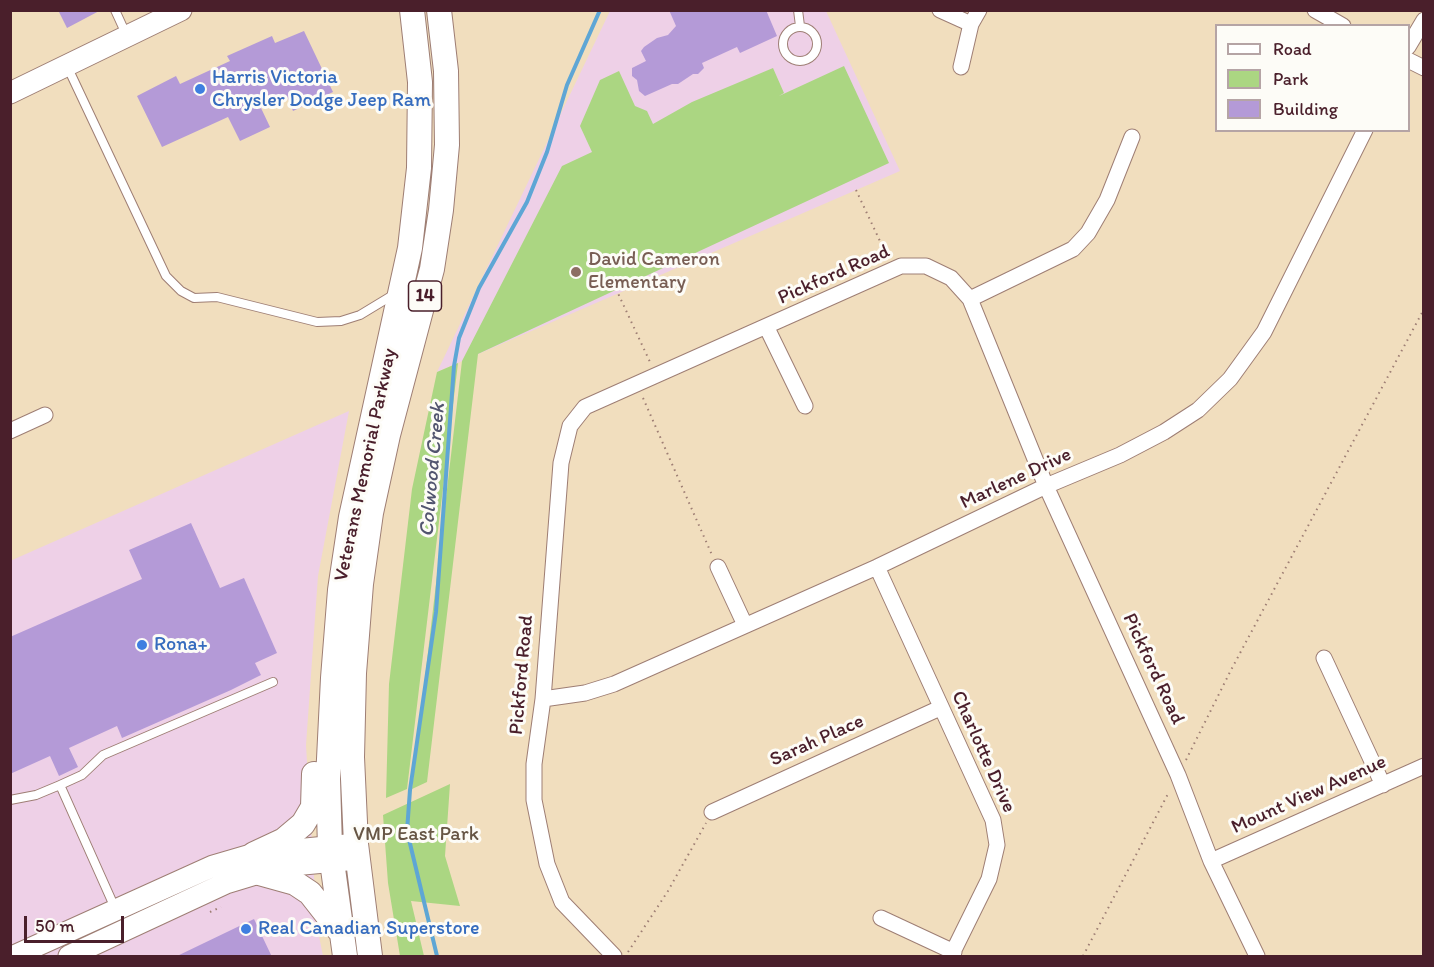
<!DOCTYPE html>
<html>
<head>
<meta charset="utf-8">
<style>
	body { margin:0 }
	#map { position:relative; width:1434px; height:967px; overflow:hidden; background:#f1debe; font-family:Itim,sans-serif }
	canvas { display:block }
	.frame { position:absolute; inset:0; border:12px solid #4a1f2b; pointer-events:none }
	.legend { position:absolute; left:1215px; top:24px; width:195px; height:108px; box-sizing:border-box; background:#fdfcf7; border:2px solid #b5a4a5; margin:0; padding:8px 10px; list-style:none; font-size:18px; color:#4a1f2b }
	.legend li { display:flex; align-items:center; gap:12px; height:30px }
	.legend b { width:30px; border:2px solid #b5a4a5 }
	.scale { position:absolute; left:24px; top:916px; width:100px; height:27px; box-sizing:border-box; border:3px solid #4a1f2b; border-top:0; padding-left:8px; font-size:18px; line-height:21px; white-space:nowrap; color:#4a1f2b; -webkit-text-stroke:4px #fdfcf7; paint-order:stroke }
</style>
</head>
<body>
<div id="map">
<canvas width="1434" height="967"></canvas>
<div class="frame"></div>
<ul class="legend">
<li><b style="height:8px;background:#fff"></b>Road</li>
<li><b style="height:16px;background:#abd682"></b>Park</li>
<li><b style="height:16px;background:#b49ad7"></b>Building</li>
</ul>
<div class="scale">50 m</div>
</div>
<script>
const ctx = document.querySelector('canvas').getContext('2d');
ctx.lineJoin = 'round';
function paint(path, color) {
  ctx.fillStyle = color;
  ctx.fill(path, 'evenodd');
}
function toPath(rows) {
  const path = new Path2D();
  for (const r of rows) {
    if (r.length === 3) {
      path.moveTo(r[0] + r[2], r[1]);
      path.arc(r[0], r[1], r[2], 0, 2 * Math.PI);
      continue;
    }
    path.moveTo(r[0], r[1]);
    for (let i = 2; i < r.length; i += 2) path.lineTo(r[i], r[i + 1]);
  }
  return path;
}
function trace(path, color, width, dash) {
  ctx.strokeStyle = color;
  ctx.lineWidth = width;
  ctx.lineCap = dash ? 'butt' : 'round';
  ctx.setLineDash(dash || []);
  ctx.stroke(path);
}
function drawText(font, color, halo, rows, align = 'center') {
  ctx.font = font + ' Itim,sans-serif';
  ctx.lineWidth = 6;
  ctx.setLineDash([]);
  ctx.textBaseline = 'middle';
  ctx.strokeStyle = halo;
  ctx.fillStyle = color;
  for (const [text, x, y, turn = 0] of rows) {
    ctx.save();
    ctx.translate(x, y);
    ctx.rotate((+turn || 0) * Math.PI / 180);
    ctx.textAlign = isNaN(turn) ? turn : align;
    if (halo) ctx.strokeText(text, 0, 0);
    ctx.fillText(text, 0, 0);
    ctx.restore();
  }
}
const built = toPath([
	[610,11,826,11,900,171,437,372],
	[349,411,318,576,306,745,317,926,323,956,11,956,10,561]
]);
const green = toPath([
	[844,66,889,163,478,354,427,782,412,789,462,361,562,166,592,152,580,126,600,80,619,71,635,106,647,111,653,124,692,102,773,68,784,93,779,96],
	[458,363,407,789,386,798,389,684,412,489,437,372],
	[450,784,445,856,460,906,411,901,424,956,400,956,388,883,383,815]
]);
const stream = toPath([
	[437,956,407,831,410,790,436,612,454,366,459,338,479,288,527,202,547,152,567,85,600,10]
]);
const building = toPath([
	[58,10,101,10,67,28],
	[669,10,766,10,777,36,740,53,737,47,702,63,704,68,698,74,693,74,678,84,672,84,645,96,639,91,637,80,632,76,632,68,646,61,641,51,644,47,657,38,668,35,676,26],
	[304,31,333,92,293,111,287,96,261,108,270,127,240,141,228,117,162,147,137,96,176,76,180,84,230,61,227,56,272,36,275,43],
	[191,523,220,588,244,578,277,653,255,663,261,675,231,690,122,738,117,726,69,748,78,767,59,776,50,756,10,774,10,637,142,579,129,550],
	[254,919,272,957,175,957]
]);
const path = toPath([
	[856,190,887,256],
	[616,289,650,362],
	[643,398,712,555],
	[1186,760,1231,670,1424,309],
	[210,912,221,907],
	[628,952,668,891,706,823],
	[1083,956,1169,792]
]);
const lane = toPath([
	[115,10,126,34],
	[798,10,800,26],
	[800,44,17],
	[67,66,166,276,181,291,194,298,217,297,317,322,341,321,360,315,393,295],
	[60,785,82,775,103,755,273,682],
	[10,800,36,795,60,785,115,908]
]);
const street = toPath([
	[940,10,971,24,979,10],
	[1315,10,1343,26],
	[1408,47,1424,20],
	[1408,60,1424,68],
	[961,67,971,24],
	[970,299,1073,249,1088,233,1107,200,1132,137],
	[767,328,805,406],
	[10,431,45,415],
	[718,567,745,625],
	[877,567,993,820,997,845,989,879,951,956],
	[1324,658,1383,785],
	[543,699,585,693,614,684,877,567,1046,486,1120,455,1164,432,1198,410,1230,379,1264,332,1365,130],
	[712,812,940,708],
	[1211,861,1424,766],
	[881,918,954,952],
	[614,956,562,902,547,864,534,800,534,764,543,699,561,463,570,426,585,407,901,266,926,266,951,278,970,299,1046,486,1178,775,1211,861,1257,956]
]);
const secondary = toPath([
	[10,93,181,10],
	[14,956,213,866,254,854,347,845],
	[69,956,226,883,282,866,357,859]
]);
const primary = toPath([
	[254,854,284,840,303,824,313,807,314,774],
	[259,873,295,883,310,893,339,930],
	[345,956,330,847,328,779,333,678,340,590,351,517,410,248,419,168,420,82,412,10],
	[370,956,356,844,352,757,354,673,361,584,371,513,388,435,432,269,441,210,447,145,446,71,439,10]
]);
const markers = [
	[200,89,6,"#3f7fe0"],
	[576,272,6,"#8d6e63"],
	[142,645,6,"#3f7fe0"],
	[246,929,6,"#3f7fe0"]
];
const shields = [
	[425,296,33]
];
const shieldNames = [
	["14",425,296]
];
const shopNames = [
	["Harris Victoria",212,78],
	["Chrysler Dodge Jeep Ram",212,101],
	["Rona+",154,645],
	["Real Canadian Superstore",258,929]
];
const educationNames = [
	["David Cameron",588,260],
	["Elementary",588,283]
];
const streetNames = [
	["Pickford Road",834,275,-24],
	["Veterans Memorial Parkway",366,465,-78],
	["Marlene Drive",1016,479,-25],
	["Pickford Road",1153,669,65],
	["Pickford Road",522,675,-85],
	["Sarah Place",817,741,-24],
	["Charlotte Drive",983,752,66],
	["Mount View Avenue",1309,795,-24]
];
const parkNames = [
	["VMP East Park",416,835]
];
const waterNames = [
	["Colwood Creek",433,470,-85]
];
paint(built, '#eed0e7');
paint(green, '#abd682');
trace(stream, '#5ea6d5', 4);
paint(building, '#b49ad7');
trace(lane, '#9e7e74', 10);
trace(street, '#9e7e74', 17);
trace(secondary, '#9e7e74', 23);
trace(primary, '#9e7e74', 26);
trace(path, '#9e7e74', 2, [1.5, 4.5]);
trace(lane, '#fff', 8);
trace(street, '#fff', 15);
trace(secondary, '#fff', 21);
trace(primary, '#fff', 24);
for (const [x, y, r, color] of markers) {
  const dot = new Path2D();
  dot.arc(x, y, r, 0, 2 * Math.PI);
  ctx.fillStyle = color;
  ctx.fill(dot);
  trace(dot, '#fdfcf7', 2);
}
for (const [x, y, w] of shields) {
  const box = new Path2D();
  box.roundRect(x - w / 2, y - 15, w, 30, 4.5);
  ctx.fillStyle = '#fdfcf7';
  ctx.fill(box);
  trace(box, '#4a1f2b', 1.5);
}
drawText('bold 18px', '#4a1f2b', null, shieldNames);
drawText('20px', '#366cbe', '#fdfcf7', shopNames, 'left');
drawText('20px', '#785e54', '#fdfcf7', educationNames, 'left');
drawText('20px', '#4a1f2b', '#fdfcf7', streetNames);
drawText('20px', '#675645', '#fdfcf7', parkNames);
drawText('italic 21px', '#52556f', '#fdfcf7', waterNames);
</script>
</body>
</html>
